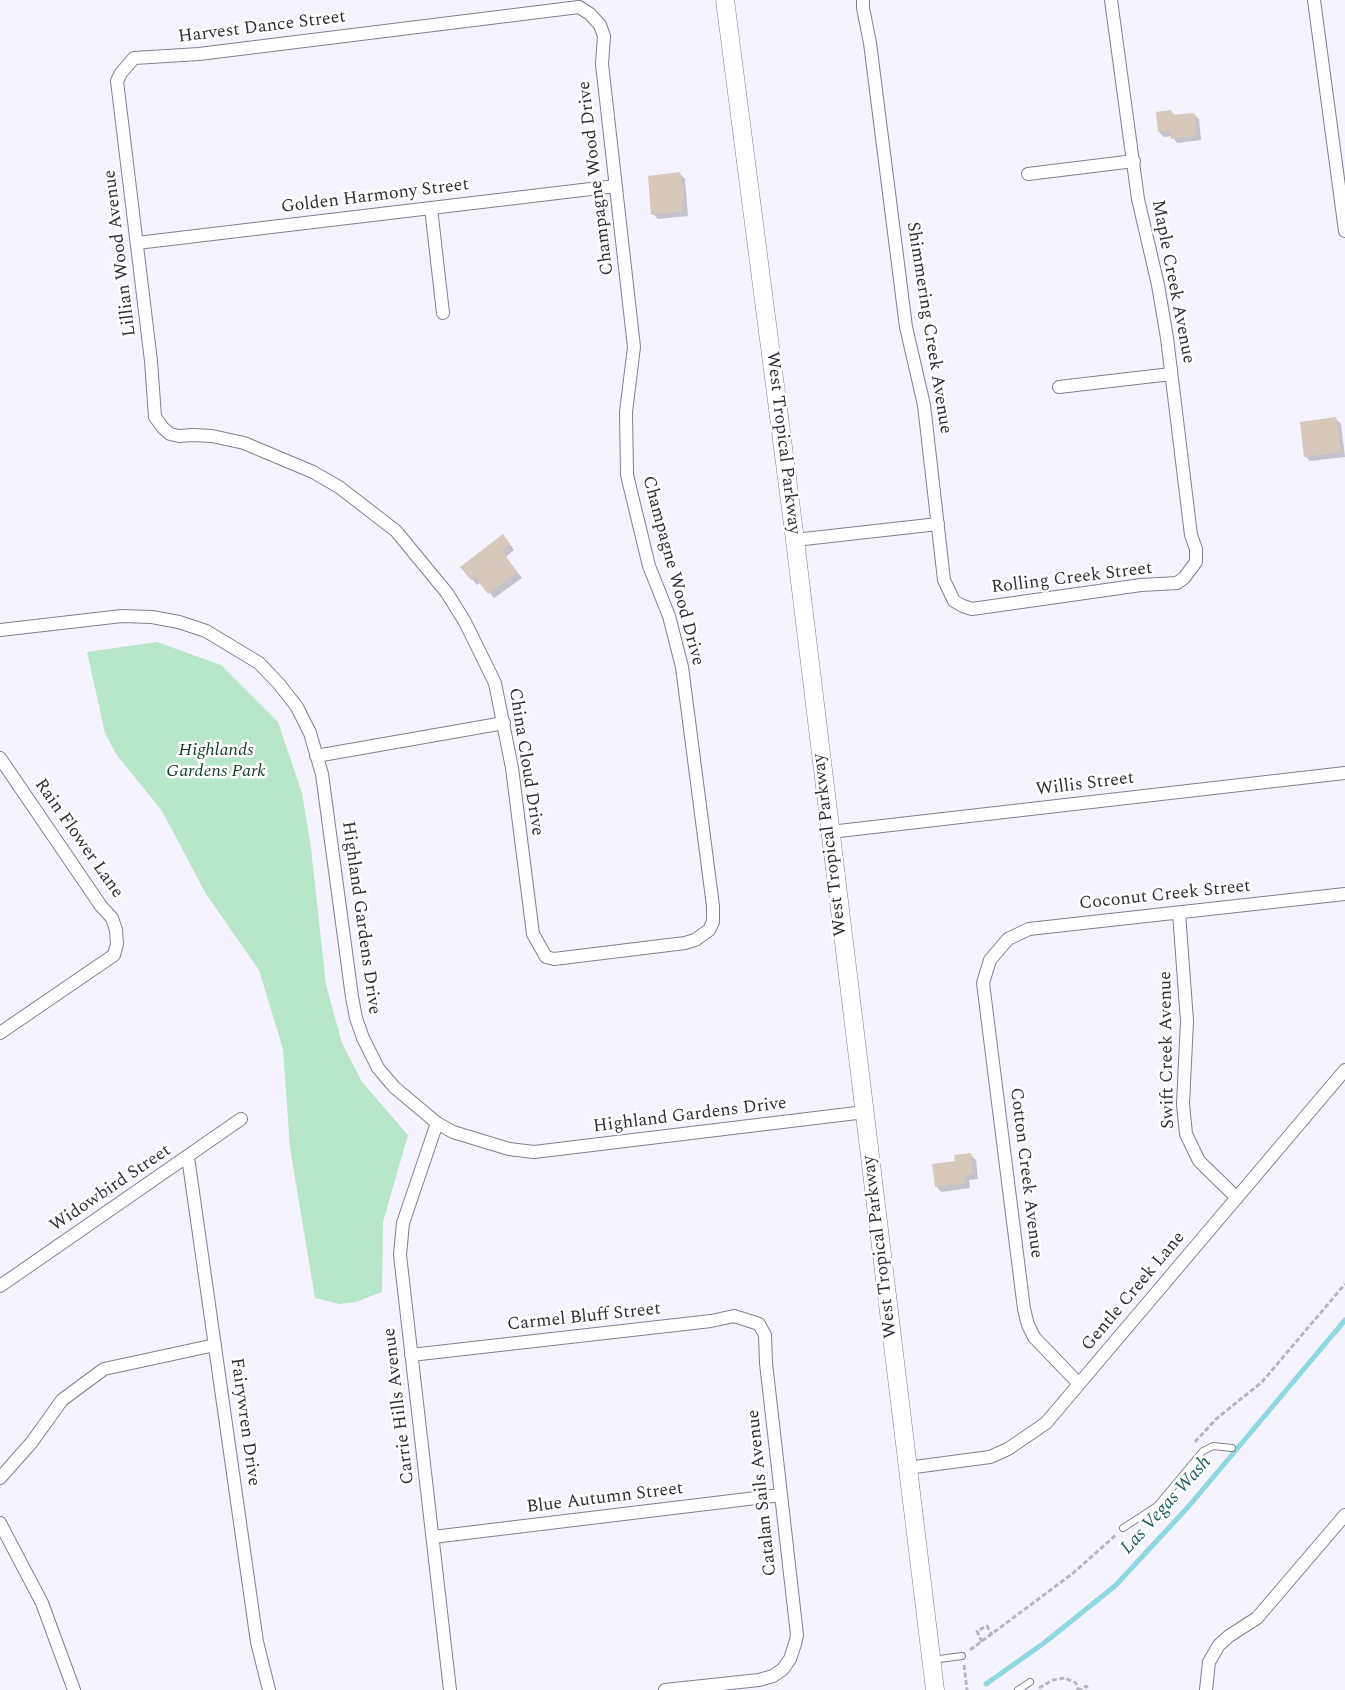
<!DOCTYPE html>
<html>
<head>
<meta charset="utf-8">
<style>
	body { margin:0 }
	canvas { display:block; background:#f5f3fe }
</style>
</head>
<body>
<canvas width="1345" height="1690"></canvas>
<script>
const ctx = document.querySelector('canvas').getContext('2d');
ctx.lineJoin = 'round';
function paint(path, color) {
  ctx.fillStyle = color;
  ctx.fill(path, 'evenodd');
}
function toPath(rows) {
  const path = new Path2D();
  for (const r of rows) {
    path.moveTo(r[0], r[1]);
    for (let i = 2; i < r.length; i += 2) path.lineTo(r[i], r[i + 1]);
  }
  return path;
}
function trace(path, color, width, dash) {
  ctx.strokeStyle = color;
  ctx.lineWidth = width;
  ctx.lineCap = dash ? 'butt' : 'round';
  ctx.setLineDash(dash || []);
  ctx.stroke(path);
}
function drawText(font, color, halo, rows, align = 'center') {
  ctx.font = font + ' Spectral,serif';
  ctx.lineWidth = 5;
  ctx.setLineDash([]);
  ctx.textBaseline = 'middle';
  ctx.strokeStyle = halo;
  ctx.fillStyle = color;
  for (const [text, x, y, turn = 0] of rows) {
    ctx.save();
    ctx.translate(x, y);
    ctx.rotate((+turn || 0) * Math.PI / 180);
    ctx.textAlign = isNaN(turn) ? turn : align;
    if (halo) ctx.strokeText(text, 0, 0);
    ctx.fillText(text, 0, 0);
    ctx.restore();
  }
}
const green = toPath([
	[157,642,221,665,278,722,302,793,311,848,326,985,342,1043,362,1082,408,1135,383,1222,382,1292,356,1302,339,1304,315,1298,290,1148,283,1049,259,970,206,894,162,811,116,754,105,733,87,652]
]);
const shadow = toPath([
	[1171,111,1175,116,1194,114,1199,119,1201,140,1177,143,1172,136,1164,137,1159,132],
	[679,173,685,179,688,216,658,219,653,214],
	[1336,419,1341,424,1345,457,1310,461,1305,456],
	[508,541,514,550,506,557,522,578,494,598,481,582,477,585,462,567],
	[970,1154,976,1160,978,1179,969,1180,970,1188,941,1192,936,1186,956,1163]
]);
const stream = toPath([
	[986,1684,1044,1643,1115,1586,1189,1506,1345,1320]
]);
const building = toPath([
	[1171,110,1172,115,1194,113,1197,136,1171,139,1170,131,1158,132,1156,112],
	[680,172,684,199,682,201,683,211,651,215,648,176],
	[1336,417,1341,452,1304,457,1300,422],
	[503,534,510,544,502,551,517,572,488,594,475,577,471,580,460,567],
	[971,1153,973,1174,965,1175,966,1183,935,1187,932,1164,955,1161,954,1155]
]);
const path = toPath([
	[1195,1442,1216,1419,1262,1382,1345,1284],
	[982,1642,977,1631,987,1626,992,1635],
	[970,1650,1072,1574,1116,1535],
	[964,1665,967,1690],
	[1039,1688,1053,1680,1065,1678,1076,1683,1078,1690],
	[1078,1689,1082,1690,1086,1686,1089,1690]
]);
const service = toPath([
	[1123,1528,1157,1506,1203,1451,1213,1446,1232,1448],
	[932,1660,962,1656],
	[1018,1690,1030,1682]
]);
const minor = toPath([
	[863,0,863,8,870,43,906,327,924,405,944,580,954,601,963,606,972,609,1141,585,1177,583,1184,578,1196,562,1196,549,1191,535,1167,338,1158,285,1138,199,1111,0],
	[1314,0,1345,231],
	[579,7,590,14,600,25,604,36,602,64,634,347,626,412,627,475,649,566,669,616,682,667,713,906,713,922,709,930,695,940,685,943,554,959,546,957,533,934,512,768,495,683,465,622,447,593,396,531,339,487,313,472,244,443,212,436,192,435,179,436,170,434,163,428,155,417,151,361,117,81,121,73,134,58,199,54,579,7],
	[1028,174,1134,161],
	[431,208,443,313],
	[137,243,616,186],
	[1059,387,1171,374],
	[795,540,938,524],
	[0,630,122,616,152,617,179,622,206,631,259,663,279,684,297,707,310,733,322,774,352,997,356,1018,363,1038,378,1068,394,1087,437,1123,453,1132,509,1149,534,1152,865,1112],
	[316,756,504,723],
	[0,758,101,906,112,918,116,930,117,944,114,955,0,1033],
	[830,832,1345,773],
	[1179,913,1187,1021,1183,1104,1186,1134,1199,1161,1237,1198],
	[437,1123,403,1223,400,1255,450,1690],
	[188,1157,257,1642,269,1690],
	[0,1286,241,1119],
	[411,1355,711,1321,734,1316,759,1324,765,1335,766,1363,797,1635,795,1644,790,1659,783,1669,773,1676,759,1680,665,1690],
	[1079,1384,1034,1337,1028,1325,1024,1309,983,983,990,960,1008,939,1029,929,1345,894],
	[907,1468,990,1457,1008,1449,1046,1423,1345,1070],
	[0,1478,32,1442,62,1400,104,1369,215,1345],
	[0,1523,42,1603,74,1690],
	[433,1537,781,1495],
	[1206,1690,1209,1662,1219,1645,1229,1636,1257,1618,1345,1515]
]);
const secondary = toPath([
	[725,0,795,540,935,1690]
]);
const streetNames = [
	["Harvest Dance Street",262,28,-7],
	["Champagne Wood Drive",597,178,-97],
	["Golden Harmony Street",375,197,-7],
	["Lillian Wood Avenue",121,253,-97],
	["Maple Creek Avenue",1172,282,79],
	["Shimmering Creek Avenue",928,328,81],
	["West Tropical Parkway",782,443,83],
	["Champagne Wood Drive",672,571,75],
	["Rolling Creek Street",1072,579,-7],
	["China Cloud Drive",525,762,81],
	["Willis Street",1085,785,-7],
	["Rain Flower Lane",78,839,55],
	["West Tropical Parkway",831,845,-97],
	["Coconut Creek Street",1165,896,-6],
	["Highland Gardens Drive",360,918,82],
	["Swift Creek Avenue",1168,1050,-91],
	["Highland Gardens Drive",690,1116,-7],
	["Cotton Creek Avenue",1025,1173,83],
	["Widowbird Street",111,1189,-34],
	["West Tropical Parkway",881,1247,-97],
	["Gentle Creek Lane",1134,1292,-50],
	["Carmel Bluff Street",584,1318,-6],
	["Carrie Hills Avenue",400,1406,-97],
	["Fairywren Drive",244,1422,82],
	["Catalan Sails Avenue",763,1493,-96],
	["Blue Autumn Street",605,1499,-7]
];
const parkNames = [
	["Highlands",216,751],
	["Gardens Park",216,772]
];
const waterNames = [
	["Las Vegas Wash",1167,1506,-48]
];
paint(green, '#b7e6cb');
paint(shadow, '#0003');
trace(stream, '#8ed8e3', 5);
paint(building, '#d6c8ba');
trace(service, '#837f8f', 8);
trace(minor, '#837f8f', 14);
trace(secondary, '#837f8f', 19);
trace(path, '#b7b6bf', 3, [5, 2.5]);
trace(service, '#fff', 6);
trace(minor, '#fff', 12);
trace(secondary, '#fff', 18);
drawText('18px', '#302f35', '#fff', streetNames);
drawText('italic 18px', '#113f2a', '#fff', parkNames);
drawText('italic 19px', '#1a5860', '#fff', waterNames);
</script>
</body>
</html>
